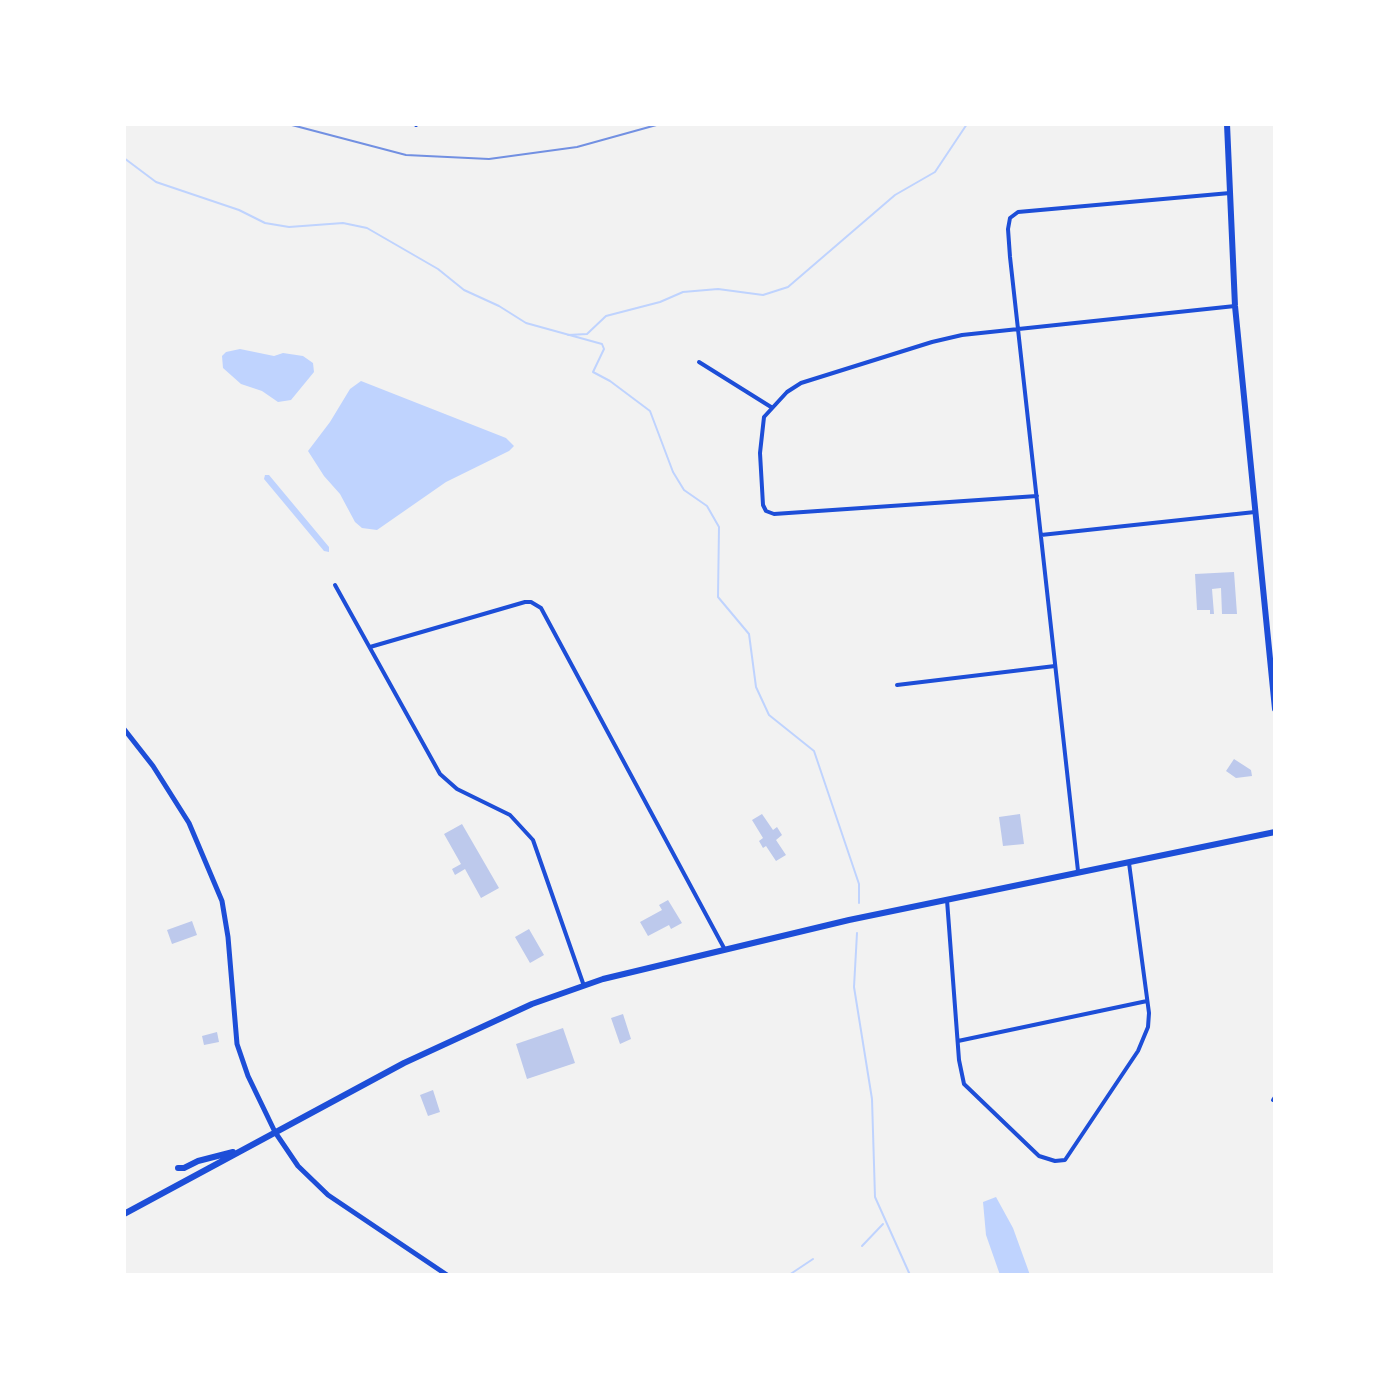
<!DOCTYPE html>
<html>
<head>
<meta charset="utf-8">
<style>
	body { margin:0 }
	#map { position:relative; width:1399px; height:1399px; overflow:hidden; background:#f2f2f2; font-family:"Roboto Condensed",sans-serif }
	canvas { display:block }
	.frame { position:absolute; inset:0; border:126px solid #fff; pointer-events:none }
</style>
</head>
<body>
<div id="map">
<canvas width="1399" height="1399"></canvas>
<div class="frame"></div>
</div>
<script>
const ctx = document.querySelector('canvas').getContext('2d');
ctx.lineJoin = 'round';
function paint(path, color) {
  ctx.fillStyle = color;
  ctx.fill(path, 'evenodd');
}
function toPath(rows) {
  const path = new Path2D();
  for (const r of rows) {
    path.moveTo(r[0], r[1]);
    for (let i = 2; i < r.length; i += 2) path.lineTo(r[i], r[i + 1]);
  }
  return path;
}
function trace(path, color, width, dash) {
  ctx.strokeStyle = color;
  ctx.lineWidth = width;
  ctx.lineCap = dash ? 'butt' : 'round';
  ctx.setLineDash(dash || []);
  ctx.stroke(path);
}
const water = toPath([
	[240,349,274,356,283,353,303,356,313,363,314,372,291,400,278,402,262,391,241,384,223,368,222,356,226,352],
	[361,381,506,438,514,446,509,451,446,482,377,530,362,528,355,522,340,494,324,476,308,451,330,422,350,389],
	[265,475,269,475,329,547,329,552,324,551,264,479],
	[996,1197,1013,1228,1030,1275,1000,1275,986,1235,983,1202]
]);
const stream = toPath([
	[124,158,156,182,239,210,265,223,289,227,343,223,367,228,438,269,464,290,499,306,526,323,602,344,604,349,593,372,610,381,650,411,673,472,684,490,707,506,719,527,718,597,749,634,756,687,769,715,814,751,859,884,859,903],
	[568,335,587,334,606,316,660,302,683,292,718,289,763,295,788,287,895,195,935,172,967,124],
	[857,933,854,987,872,1099,875,1197,910,1275],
	[862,1246,883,1224],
	[789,1275,813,1259]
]);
const building = toPath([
	[1234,572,1237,614,1222,614,1221,588,1212,589,1214,614,1210,614,1210,610,1197,610,1195,574],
	[1234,759,1251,770,1252,776,1236,778,1226,771],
	[762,814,773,830,777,827,782,835,776,840,786,855,776,861,766,846,763,848,759,841,763,838,752,820],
	[1020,814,1024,844,1003,846,999,817],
	[462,824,499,888,481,898,465,869,455,875,452,869,461,864,444,834],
	[668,900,682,923,671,929,669,925,648,936,640,922,662,910,659,905],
	[192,921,197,935,172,944,167,930],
	[529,929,544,955,530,963,515,937],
	[623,1014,631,1039,620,1044,611,1018],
	[563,1028,575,1063,527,1079,516,1044],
	[217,1032,219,1042,204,1045,202,1036],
	[433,1090,440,1112,428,1116,420,1095]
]);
const minor = toPath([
	[416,125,417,124],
	[699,362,771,407],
	[1037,496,774,514,766,511,763,505,760,453,764,417,787,392,801,383,932,342,962,335,1235,306],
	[1041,535,1255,512],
	[335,585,440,774,457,789,510,815,533,840,584,986],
	[370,647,525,602,531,602,541,608,724,948],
	[897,685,1055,666],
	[1078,871,1010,257,1008,229,1010,218,1018,212,1230,193],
	[947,900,959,1060,964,1084,1039,1156,1055,1161,1065,1160,1138,1051,1148,1027,1149,1013,1129,863],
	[958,1041,1147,1001],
	[1273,1100,1275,1097]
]);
const tertiary = toPath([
	[124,729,153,766,189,823,222,901,228,937,237,1044,248,1076,275,1132,298,1166,328,1195,447,1275]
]);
const secondary = toPath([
	[1227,124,1235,306,1275,709]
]);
const primary = toPath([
	[178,1168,184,1168,198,1161,233,1152],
	[124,1214,404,1063,532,1004,603,979,849,920,1275,832]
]);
const rail = toPath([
	[288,124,406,155,489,159,577,147,660,124]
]);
paint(water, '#bfd3fe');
trace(stream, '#bfd3fe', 2);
paint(building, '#bdc9ec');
trace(minor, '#1d4ed8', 4);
trace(tertiary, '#1d4ed8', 5);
trace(secondary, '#1d4ed8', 6);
trace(primary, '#1d4ed8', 6);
trace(rail, '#7290e2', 2);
</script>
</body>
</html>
